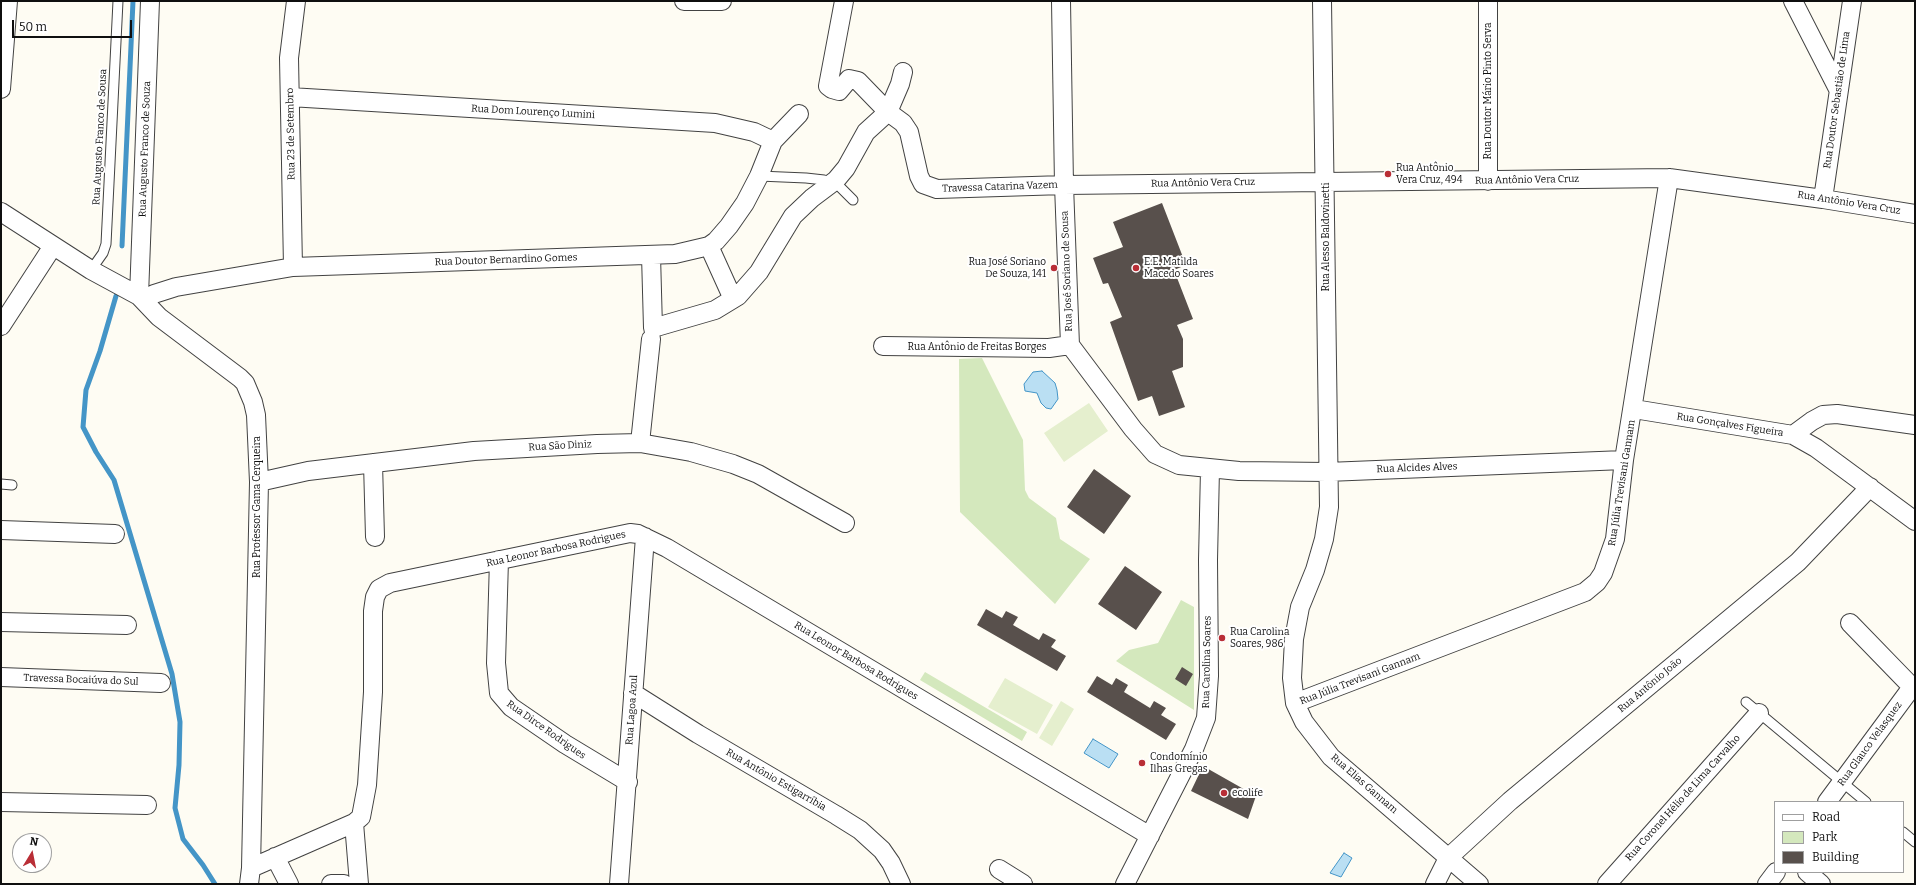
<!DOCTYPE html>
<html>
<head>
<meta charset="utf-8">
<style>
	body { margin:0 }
	#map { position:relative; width:1916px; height:885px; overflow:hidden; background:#fefcf3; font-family:Bitter,serif }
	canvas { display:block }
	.frame { position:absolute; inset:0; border:2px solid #0f0f0f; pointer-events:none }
	.legend { position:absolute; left:1774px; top:801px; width:130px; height:72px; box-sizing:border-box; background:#fff; border:1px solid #9f9f9f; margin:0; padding:5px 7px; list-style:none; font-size:12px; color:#0f0f0f }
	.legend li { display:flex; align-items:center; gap:8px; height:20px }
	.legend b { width:20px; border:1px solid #9f9f9f }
	.north { position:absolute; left:12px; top:833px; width:40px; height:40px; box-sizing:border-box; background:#fff; border:1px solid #9f9f9f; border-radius:50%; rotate:10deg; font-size:11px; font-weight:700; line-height:16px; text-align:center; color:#0f0f0f }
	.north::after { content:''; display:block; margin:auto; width:14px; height:18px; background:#b92e36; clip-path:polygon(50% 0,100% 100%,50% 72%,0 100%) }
	.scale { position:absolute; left:12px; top:20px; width:120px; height:18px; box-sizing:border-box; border:2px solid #0f0f0f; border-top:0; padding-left:5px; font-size:12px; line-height:14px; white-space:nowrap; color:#0f0f0f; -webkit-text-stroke:3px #fff; paint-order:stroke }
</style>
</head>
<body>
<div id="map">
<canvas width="1916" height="885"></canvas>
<div class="frame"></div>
<ul class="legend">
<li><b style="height:5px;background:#fff"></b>Road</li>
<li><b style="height:11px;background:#d4e8bd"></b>Park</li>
<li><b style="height:11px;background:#58504c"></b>Building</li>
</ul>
<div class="north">N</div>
<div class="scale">50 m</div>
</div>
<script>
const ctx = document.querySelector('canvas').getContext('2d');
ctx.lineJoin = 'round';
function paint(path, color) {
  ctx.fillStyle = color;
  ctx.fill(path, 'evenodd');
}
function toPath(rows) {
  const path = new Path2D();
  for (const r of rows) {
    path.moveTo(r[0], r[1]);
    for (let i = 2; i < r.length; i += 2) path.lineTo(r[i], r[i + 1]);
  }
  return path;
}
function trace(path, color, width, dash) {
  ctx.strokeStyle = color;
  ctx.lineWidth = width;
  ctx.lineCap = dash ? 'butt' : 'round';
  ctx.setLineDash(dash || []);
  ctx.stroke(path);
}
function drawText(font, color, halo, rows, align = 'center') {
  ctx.font = font + ' Bitter,serif';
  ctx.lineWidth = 4;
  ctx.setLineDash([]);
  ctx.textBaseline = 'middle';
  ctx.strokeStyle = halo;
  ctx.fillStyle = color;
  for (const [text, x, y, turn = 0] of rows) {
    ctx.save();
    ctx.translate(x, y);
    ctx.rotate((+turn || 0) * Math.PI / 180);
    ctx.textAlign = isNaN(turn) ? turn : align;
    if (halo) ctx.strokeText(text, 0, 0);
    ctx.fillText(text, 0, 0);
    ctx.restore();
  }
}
const green = toPath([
	[982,358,1023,440,1025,490,1029,498,1056,518,1060,539,1090,559,1055,604,960,512,959,359],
	[1181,600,1194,607,1194,710,1116,661,1129,650,1158,643],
	[925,672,1027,732,1022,741,920,680]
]);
const pitch = toPath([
	[1089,403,1108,431,1064,462,1044,433],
	[1005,678,1053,705,1037,734,988,707],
	[1061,701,1074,709,1052,746,1039,738]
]);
const water = toPath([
	[1042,371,1055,383,1057,390,1058,399,1051,409,1046,408,1041,403,1037,393,1025,391,1024,384,1033,372,1042,371],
	[1093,739,1118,754,1109,768,1084,753,1093,739],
	[1344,853,1352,858,1341,877,1330,873,1344,853]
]);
const stream = toPath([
	[122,246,133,1],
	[116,296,100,351,86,390,83,427,96,452,114,480,172,674,180,722,179,765,175,808,183,839,203,865,215,884]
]);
const building = toPath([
	[1162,203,1186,265,1174,270,1193,319,1177,325,1183,339,1183,367,1172,371,1185,407,1159,416,1152,396,1138,401,1110,322,1122,317,1108,283,1103,284,1093,258,1123,247,1113,222],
	[1094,469,1131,496,1104,534,1067,507],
	[1125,566,1162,592,1136,630,1098,604],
	[986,609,1002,618,1006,611,1018,617,1013,625,1039,640,1043,633,1056,640,1051,647,1066,656,1057,671,977,625],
	[1182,667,1193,674,1186,686,1175,679],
	[1097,676,1112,685,1116,678,1128,685,1124,692,1150,708,1154,701,1166,708,1161,715,1176,724,1166,740,1087,692],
	[1203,766,1256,796,1248,819,1191,791]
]);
const lane = toPath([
	[759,176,806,178,824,180,839,186,853,200],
	[91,270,103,253,106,244,118,1],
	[1,484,12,485],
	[1746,702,1866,802],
	[1903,832,1915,842]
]);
const street = toPath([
	[684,1,722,1],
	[844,1,828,86,832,89,839,91,849,79,858,81,888,112,903,123,909,132,919,176,923,184,937,189,1064,185,1669,178,1823,199,1915,214],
	[1061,1,1064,185,1070,345,1133,429,1155,454,1179,465,1239,471,1327,472,1624,460],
	[1322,1,1329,507,1324,539,1315,570,1300,607,1294,639,1292,678,1295,703,1304,722,1331,757,1479,884],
	[1793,1,1838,89],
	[1,89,8,1],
	[290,97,715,123,754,132,773,141],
	[1488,181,1488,1],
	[1823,199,1852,1],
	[1,212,91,270,139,296,159,317,240,378,245,383,253,402,256,415,259,482,251,868,249,884],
	[709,246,733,299],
	[651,255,653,328,715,310,738,296,759,272,793,216,812,198,836,180,846,168,866,132,888,112,900,84,903,72],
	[293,267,289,58,296,1],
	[139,296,150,1],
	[145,300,154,294,176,287,293,267,675,254,709,246,716,241,729,226,745,203,759,176,773,141,799,114],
	[1,326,53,246],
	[883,346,1049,348,1070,345],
	[1634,409,1793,435,1816,448,1915,521],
	[1793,435,1812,421,1823,415,1837,414,1915,425],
	[640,443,651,339],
	[373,463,375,537],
	[259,482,308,471,474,451,597,444,640,443,691,452,733,464,758,474,845,523],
	[1,530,115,534],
	[499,560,496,663,499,693,511,707,565,744,628,782],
	[1,622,127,625],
	[1850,623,1915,690],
	[1,677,161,683],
	[633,693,698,734,836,815,860,830,882,850,891,863,901,884],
	[1295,703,1585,592,1597,582,1603,573,1615,539,1624,460,1669,178],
	[1,802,147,805],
	[1827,802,1912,687],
	[354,823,359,884],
	[275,857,289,884],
	[251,868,354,823,361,817,367,785,373,692,373,611,375,597,379,589,390,583,630,533,638,534,667,548,1150,836],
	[999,869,1023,884],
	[1807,872,1821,884],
	[331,884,344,884],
	[619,884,645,537],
	[1125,884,1194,749,1206,718,1209,676,1208,560,1210,469],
	[1435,884,1448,858,1510,801,1798,562,1870,487],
	[1607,884,1759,713],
	[1767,884,1776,872]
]);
const markers = [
	[1388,174,4,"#b92e36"],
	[1054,268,4,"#b92e36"],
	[1136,268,4,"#b92e36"],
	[1222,638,4,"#b92e36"],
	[1142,763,4,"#b92e36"],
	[1224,793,4,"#b92e36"]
];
const streetNames = [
	["Rua Doutor Mário Pinto Serva",1488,91,-90],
	["Rua Doutor Sebastião de Lima",1837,100,-82],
	["Rua Dom Lourenço Lumini",533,112,3],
	["Rua 23 de Setembro",291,134,-91],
	["Rua Augusto Franco de Sousa",100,137,-87],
	["Rua Augusto Franco de Souza",145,149,-88],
	["Rua Antônio Vera Cruz",1527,180,-1],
	["Rua Antônio Vera Cruz",1203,183,-1],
	["Travessa Catarina Vazem",1000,187,-2],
	["Rua Antônio Vera Cruz",1849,203,9],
	["Rua Alesso Baldovinetti",1326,237,-90],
	["Rua Doutor Bernardino Gomes",506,260,-2],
	["Rua José Soriano de Sousa",1067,271,-92],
	["Rua Antônio de Freitas Borges",977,347],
	["Rua Gonçalves Figueira",1730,425,9],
	["Rua São Diniz",560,446,-3],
	["Rua Alcides Alves",1417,468,-2],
	["Rua Júlia Trevisani Gannam",1622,483,-81],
	["Rua Professor Gama Cerqueira",257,507,-90],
	["Rua Leonor Barbosa Rodrigues",556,549,-12],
	["Rua Leonor Barbosa Rodrigues",856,661,31],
	["Rua Carolina Soares",1207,662,-89],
	["Rua Júlia Trevisani Gannam",1360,679,-21],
	["Travessa Bocaiúva do Sul",81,680,2],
	["Rua Antônio João",1650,685,-40],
	["Rua Lagoa Azul",632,710,-86],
	["Rua Dirce Rodrigues",546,730,35],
	["Rua Glauco Velasquez",1870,744,-54],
	["Rua Antônio Estigarríbia",776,780,30],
	["Rua Elias Gannam",1364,784,41],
	["Rua Coronel Hélio de Lima Carvalho",1683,798,-48]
];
const poiNames = [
	["Rua Antônio",1396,168],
	["Vera Cruz, 494",1396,180],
	["Rua José Soriano",1046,262,"right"],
	["De Souza, 141",1046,274,"right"],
	["E.E. Matilda",1144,262],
	["Macedo Soares",1144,274],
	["Rua Carolina",1230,632],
	["Soares, 986",1230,644],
	["Condomínio",1150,757],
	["Ilhas Gregas",1150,769],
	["ecolife",1232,793]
];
paint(green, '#d4e8bd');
paint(pitch, '#e5efce');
paint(water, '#badff3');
trace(water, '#4495c7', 1);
trace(stream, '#4495c7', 5);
paint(building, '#58504c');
trace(lane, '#424242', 11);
trace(street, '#424242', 20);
trace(lane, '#fff', 9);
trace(street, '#fff', 18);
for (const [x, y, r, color] of markers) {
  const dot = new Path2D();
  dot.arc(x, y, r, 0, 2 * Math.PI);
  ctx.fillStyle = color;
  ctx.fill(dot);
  trace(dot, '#fff', 1.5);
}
drawText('10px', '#0f0f0f', '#fff', streetNames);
drawText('10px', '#0f0f0f', '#fff', poiNames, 'left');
</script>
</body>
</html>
